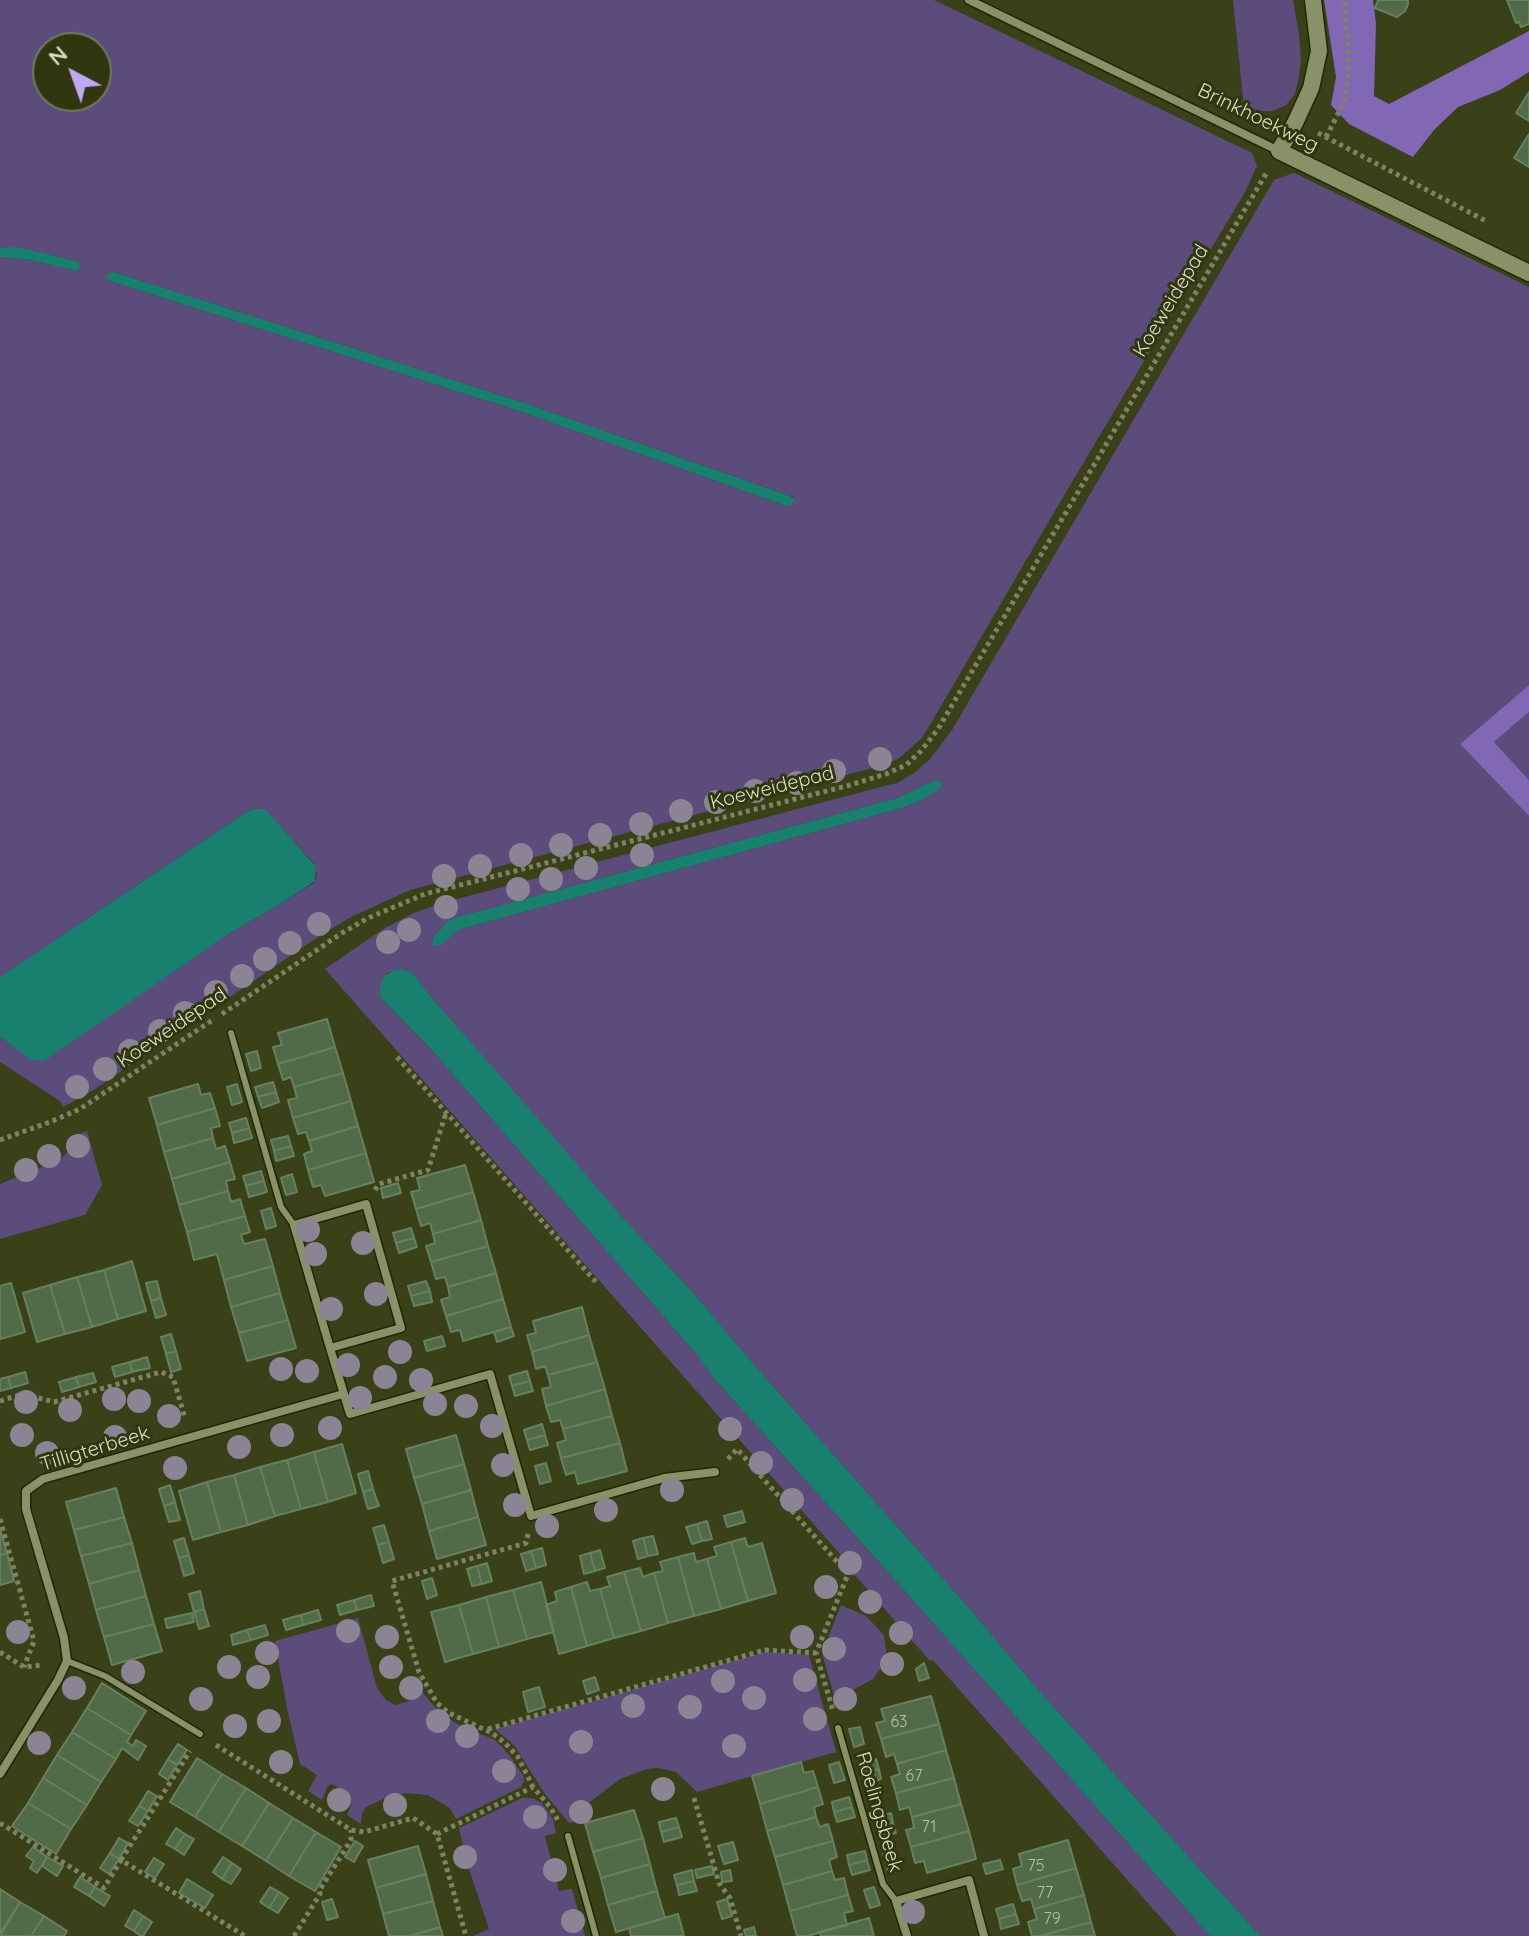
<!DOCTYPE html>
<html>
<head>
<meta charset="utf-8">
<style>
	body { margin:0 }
	#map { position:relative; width:1529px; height:1936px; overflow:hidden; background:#3a4119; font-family:Quicksand,sans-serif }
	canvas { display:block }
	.north { position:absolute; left:32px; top:32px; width:80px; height:80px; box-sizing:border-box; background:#30360e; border:2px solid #737958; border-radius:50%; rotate:319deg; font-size:22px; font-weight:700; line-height:32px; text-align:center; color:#d8ddc7 }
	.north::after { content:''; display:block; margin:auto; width:28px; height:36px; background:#c0a8f4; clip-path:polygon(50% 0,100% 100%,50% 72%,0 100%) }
</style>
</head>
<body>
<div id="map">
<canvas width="1529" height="1936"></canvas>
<div class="north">N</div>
</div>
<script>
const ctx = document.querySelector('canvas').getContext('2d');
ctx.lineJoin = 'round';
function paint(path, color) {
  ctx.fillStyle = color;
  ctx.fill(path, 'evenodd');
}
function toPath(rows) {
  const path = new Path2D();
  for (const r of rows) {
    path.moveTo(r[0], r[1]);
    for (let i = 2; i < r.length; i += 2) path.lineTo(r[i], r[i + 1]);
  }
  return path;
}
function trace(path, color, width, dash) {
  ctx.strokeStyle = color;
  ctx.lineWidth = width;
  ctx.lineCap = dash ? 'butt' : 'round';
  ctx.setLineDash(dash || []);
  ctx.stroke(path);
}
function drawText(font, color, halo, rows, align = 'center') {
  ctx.font = font + ' Quicksand,sans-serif';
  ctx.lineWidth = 6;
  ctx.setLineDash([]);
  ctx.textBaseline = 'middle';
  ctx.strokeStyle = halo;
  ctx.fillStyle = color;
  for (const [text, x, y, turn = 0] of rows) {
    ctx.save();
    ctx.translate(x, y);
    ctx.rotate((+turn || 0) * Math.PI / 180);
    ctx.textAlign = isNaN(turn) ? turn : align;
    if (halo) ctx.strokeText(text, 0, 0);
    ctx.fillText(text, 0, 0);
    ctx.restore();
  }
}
const green = toPath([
	[0,0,934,0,1252,153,1257,166,1245,192,1066,492,931,723,922,738,898,759,884,765,410,890,351,917,318,937,95,1089,63,1107,60,1101,0,1062,0,1037,31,1060,42,1061,230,933,282,903,315,882,317,874,314,863,265,810,255,809,248,811,0,977,0,257,30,260,77,271,79,262,32,250,0,248],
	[48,48,96,48,96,96,48,96],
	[111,271,525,403,793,497,789,507,522,412,110,281,109,273],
	[1233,0,1293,0,1299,34,1301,59,1299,76,1295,94,1286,105,1273,111,1260,111,1244,107],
	[1294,173,1529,287,1529,685,1460,744,1529,816,1529,1936,1260,1936,1035,1686,962,1600,757,1368,690,1289,621,1216,433,999,412,973,390,972,386,974,380,997,429,1047,698,1356,710,1374,896,1581,1210,1936,1177,1936,933,1660,930,1661,854,1574,855,1571,325,969,385,928,414,913,442,903,877,788,897,783,913,774,930,759,952,730,1274,180],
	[937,779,939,780,922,800,902,808,458,930,449,935,432,940,440,929,454,918,897,798],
	[1529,712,1529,780,1494,742],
	[87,1131,102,1185,85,1215,0,1239,0,1184,42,1167,56,1163,74,1146,74,1136],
	[841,1605,866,1616,884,1635,887,1660,873,1679,851,1691,834,1696,822,1653],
	[358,1618,377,1688,386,1700,396,1705,409,1701,422,1691,431,1703,446,1717,461,1726,495,1740,502,1747,510,1756,524,1777,524,1781,521,1787,456,1819,450,1808,440,1802,427,1795,405,1793,383,1799,366,1807,362,1814,361,1824,347,1815,351,1806,351,1798,336,1786,331,1784,327,1787,322,1800,308,1791,317,1775,300,1764,287,1708,275,1641],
	[765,1652,809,1655,836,1752,697,1792,676,1772,659,1768,647,1769,620,1779,590,1802,572,1808,571,1814,573,1822,569,1823,545,1794,514,1745,495,1729],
	[522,1798,532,1798,542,1803,553,1819,556,1833,545,1836,559,1891,572,1889,585,1936,473,1936,489,1929,468,1866,459,1828]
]);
const forest = toPath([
	[1324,0,1373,0,1376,23,1374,96,1389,104,1529,31,1529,72,1500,90,1458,107,1434,130,1413,157,1349,124,1331,105,1336,77],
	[1529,685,1529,712,1494,742,1529,780,1529,816,1460,744]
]);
const water = toPath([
	[12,247,32,250,79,262,81,265,77,271,30,260,0,257,0,248],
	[111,271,525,403,790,496,795,500,789,507,522,412,110,281,107,277],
	[937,779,941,783,941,788,922,800,902,808,458,930,441,945,436,946,432,944,433,937,446,923,454,918,897,798],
	[255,809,265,809,314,864,316,869,315,881,282,903,230,933,47,1059,42,1061,31,1060,0,1037,0,977,248,811],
	[401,969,412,973,433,999,547,1129,621,1216,690,1289,757,1368,962,1600,1035,1686,1260,1936,1210,1936,896,1581,710,1374,698,1356,429,1047,380,997,380,986,384,976,395,970]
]);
const building = toPath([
	[1378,0,1408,0,1408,4,1405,11,1397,17,1375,8,1378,0],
	[1507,0,1529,0,1529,24,1521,27,1519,22,1516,23,1507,0],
	[1529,92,1529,121,1516,113,1529,92],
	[1529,134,1529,167,1514,158,1529,134],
	[327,1019,335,1047,278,1064,273,1047,282,1045,278,1033,327,1019],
	[335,1047,343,1073,294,1087,291,1077,283,1080,278,1064,335,1047],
	[257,1051,261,1068,251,1071,246,1054,257,1051],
	[343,1073,351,1101,293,1118,288,1100,297,1098,294,1087,343,1073],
	[273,1082,276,1092,258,1097,255,1087,273,1082],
	[198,1084,201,1095,210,1093,215,1108,157,1125,149,1098,198,1084],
	[237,1084,242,1102,232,1105,227,1087,237,1084],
	[276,1092,279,1102,262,1108,258,1097,276,1092],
	[351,1101,358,1126,309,1141,306,1132,298,1134,293,1118,351,1101],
	[215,1108,220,1126,211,1128,213,1138,164,1152,157,1125,215,1108],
	[246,1118,249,1128,232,1133,229,1123,246,1118],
	[358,1126,366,1153,308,1170,304,1154,312,1151,309,1141,358,1126],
	[249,1128,252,1138,234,1143,232,1133,249,1128],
	[288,1136,291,1146,274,1151,271,1140,288,1136],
	[213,1138,216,1149,225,1146,230,1162,172,1179,164,1152,213,1138],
	[291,1146,294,1156,276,1161,274,1151,291,1146],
	[366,1153,374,1182,325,1196,321,1185,313,1187,308,1170,366,1153],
	[230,1162,235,1179,226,1181,228,1191,179,1205,172,1179,230,1162],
	[465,1165,473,1192,416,1209,411,1192,420,1190,417,1178,465,1165],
	[261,1171,264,1181,246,1186,243,1176,261,1171],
	[292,1174,297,1192,286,1195,281,1178,292,1174],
	[264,1181,267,1192,249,1197,246,1186,264,1181],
	[398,1183,401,1193,383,1198,381,1188,398,1183],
	[228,1191,231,1202,240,1199,245,1216,187,1232,179,1205,228,1191],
	[473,1192,481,1220,433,1234,430,1223,421,1226,416,1209,473,1192],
	[271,1208,276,1226,266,1229,261,1211,271,1208],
	[245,1216,250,1232,241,1235,244,1244,265,1239,273,1266,224,1280,217,1254,194,1260,187,1232,245,1216],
	[481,1220,488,1246,431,1262,426,1246,435,1243,433,1234,481,1220],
	[411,1228,414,1238,396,1243,393,1233,411,1228],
	[414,1238,417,1247,399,1253,396,1243,414,1238],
	[488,1246,496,1273,448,1287,445,1277,436,1279,431,1262,488,1246],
	[132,1261,146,1311,118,1319,104,1270,132,1261],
	[273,1266,280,1293,231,1307,224,1280,273,1266],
	[104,1270,118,1319,92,1327,77,1277,104,1270],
	[496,1273,503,1299,446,1316,441,1300,450,1297,448,1287,496,1273],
	[77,1277,92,1327,65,1334,50,1285,77,1277],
	[157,1281,161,1298,151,1301,146,1283,157,1281],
	[426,1281,430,1291,411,1296,408,1286,426,1281],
	[11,1283,25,1332,0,1339,0,1286,11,1283],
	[50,1285,65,1334,37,1342,23,1293,50,1285],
	[430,1291,432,1302,414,1306,411,1296,430,1291],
	[280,1293,288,1320,239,1333,231,1307,280,1293],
	[161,1298,166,1315,156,1318,151,1301,161,1298],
	[503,1299,511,1327,463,1341,460,1330,451,1332,446,1316,503,1299],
	[582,1307,589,1335,532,1352,527,1335,536,1333,533,1321,582,1307],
	[288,1320,296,1348,247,1361,239,1333,288,1320],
	[511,1327,514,1336,497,1342,494,1332,511,1327],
	[171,1334,176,1351,166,1354,161,1337,171,1334],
	[589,1335,597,1362,548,1375,545,1366,536,1369,532,1352,589,1335],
	[442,1336,445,1346,427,1351,424,1341,442,1336],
	[176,1351,181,1369,171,1372,166,1354,176,1351],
	[147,1357,150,1368,132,1372,130,1362,147,1357],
	[130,1362,132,1372,115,1377,112,1367,130,1362],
	[597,1362,605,1389,546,1406,542,1389,551,1387,548,1375,597,1362],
	[527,1371,530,1381,512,1386,509,1376,527,1371],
	[25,1372,28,1383,11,1388,8,1377,25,1372],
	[93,1373,96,1382,79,1387,76,1377,93,1373],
	[8,1377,11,1388,0,1391,0,1379,8,1377],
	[76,1377,79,1387,62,1392,59,1382,76,1377],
	[530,1381,533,1391,515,1396,512,1386,530,1381],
	[605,1389,612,1416,563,1429,560,1420,551,1422,546,1406,605,1389],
	[612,1416,620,1443,561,1458,557,1443,566,1440,563,1429,612,1416],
	[542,1424,545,1435,527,1440,524,1430,542,1424],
	[456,1435,464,1464,414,1478,406,1449,456,1435],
	[545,1435,548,1445,530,1450,527,1440,545,1435],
	[620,1443,627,1471,578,1484,575,1472,566,1475,561,1458,620,1443],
	[342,1444,356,1493,328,1502,314,1452,342,1444],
	[314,1452,328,1502,301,1509,287,1460,314,1452],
	[287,1460,301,1509,275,1516,260,1467,287,1460],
	[546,1463,551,1481,540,1484,535,1466,546,1463],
	[464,1464,471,1490,422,1504,414,1478,464,1464],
	[260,1467,275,1516,248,1525,234,1475,260,1467],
	[368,1471,373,1489,363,1492,358,1474,368,1471],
	[234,1475,248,1525,221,1532,207,1482,234,1475],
	[207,1482,221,1532,193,1540,179,1491,207,1482],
	[170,1485,175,1502,164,1506,159,1489,170,1485],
	[116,1488,124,1517,74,1530,66,1502,116,1488],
	[373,1489,379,1506,368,1509,363,1492,373,1489],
	[471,1490,478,1517,429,1531,422,1504,471,1490],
	[175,1502,180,1520,169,1522,164,1506,175,1502],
	[742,1511,745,1522,727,1527,724,1516,742,1511],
	[124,1517,132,1543,81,1556,74,1530,124,1517],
	[478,1517,486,1545,437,1559,429,1531,478,1517],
	[707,1521,712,1539,702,1541,697,1524,707,1521],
	[697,1524,702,1541,692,1544,686,1527,697,1524],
	[384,1525,389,1542,378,1545,373,1528,384,1525],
	[0,1529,7,1553,0,1555,0,1529],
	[653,1536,658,1554,648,1556,643,1538,653,1536],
	[184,1538,189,1555,179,1558,174,1541,184,1538],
	[643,1538,648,1556,638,1559,633,1541,643,1538],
	[745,1538,748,1547,762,1543,776,1593,748,1601,731,1542,745,1538],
	[389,1542,394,1559,383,1563,378,1545,389,1542],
	[731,1542,748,1601,721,1609,707,1559,717,1556,714,1547,731,1542],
	[132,1543,139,1570,89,1584,81,1556,132,1543],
	[542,1548,546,1565,536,1568,531,1551,542,1548],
	[600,1550,605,1568,595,1571,590,1553,600,1550],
	[531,1551,536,1568,526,1571,521,1554,531,1551],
	[7,1553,14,1581,0,1585,0,1555,7,1553],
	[590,1553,595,1571,584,1574,580,1556,590,1553],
	[694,1553,696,1562,707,1559,721,1609,694,1616,678,1557,694,1553],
	[189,1555,194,1573,184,1576,179,1558,189,1555],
	[678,1557,694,1616,668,1623,654,1573,663,1571,660,1562,678,1557],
	[487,1563,492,1581,482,1584,477,1566,487,1563],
	[477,1566,482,1584,472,1586,467,1569,477,1566],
	[640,1568,643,1577,654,1573,668,1623,641,1631,624,1572,640,1568],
	[139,1570,146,1596,96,1610,89,1584,139,1570],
	[624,1572,641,1631,614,1638,600,1589,610,1586,607,1577,624,1572],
	[432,1578,437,1595,427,1599,422,1581,432,1578],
	[541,1582,554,1632,527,1639,513,1590,541,1582],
	[587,1582,590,1591,600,1589,614,1638,587,1646,571,1587,587,1582],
	[571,1587,587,1646,559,1654,546,1605,557,1601,555,1592,571,1587],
	[513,1590,527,1639,499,1647,486,1597,513,1590],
	[200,1591,204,1609,194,1612,189,1594,200,1591],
	[371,1595,374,1606,357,1610,354,1600,371,1595],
	[146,1596,154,1624,104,1637,96,1610,146,1596],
	[486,1597,499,1647,473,1654,459,1605,486,1597],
	[354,1600,357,1610,340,1615,337,1605,354,1600],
	[459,1605,473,1654,445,1662,431,1612,459,1605],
	[204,1609,209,1626,199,1629,194,1612,204,1609],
	[318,1610,321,1620,303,1625,301,1615,318,1610],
	[192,1613,194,1622,167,1628,165,1619,192,1613],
	[301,1615,303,1625,286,1630,283,1620,301,1615],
	[154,1624,162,1651,112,1665,104,1637,154,1624],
	[265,1625,268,1635,251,1640,247,1630,265,1625],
	[247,1630,251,1640,233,1645,231,1635,247,1630],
	[924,1663,929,1678,919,1681,916,1669,924,1663],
	[595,1677,599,1690,587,1694,583,1681,595,1677],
	[102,1683,146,1711,131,1735,87,1708,102,1683],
	[539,1687,545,1707,528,1712,523,1692,539,1687],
	[931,1696,939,1724,881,1739,876,1723,885,1721,881,1709,931,1696],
	[87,1708,131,1735,127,1742,133,1746,136,1740,146,1746,138,1760,122,1748,116,1759,72,1732,87,1708],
	[939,1724,946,1750,897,1764,894,1754,886,1757,881,1739,939,1724],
	[860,1727,864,1744,854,1747,849,1729,860,1727],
	[72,1732,116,1759,101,1782,57,1755,72,1732],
	[178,1744,187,1750,177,1765,168,1759,178,1744],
	[946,1750,954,1778,896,1793,891,1777,900,1774,897,1764,946,1750],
	[57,1755,101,1782,87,1805,43,1778,57,1755],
	[197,1758,222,1774,195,1817,170,1802,197,1758],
	[168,1759,177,1765,168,1780,159,1774,168,1759],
	[876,1759,879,1769,862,1774,859,1764,876,1759],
	[801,1762,804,1773,813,1771,818,1787,760,1804,752,1776,801,1762],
	[839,1762,845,1780,834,1783,829,1765,839,1762],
	[879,1769,881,1779,864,1784,862,1774,879,1769],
	[222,1774,246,1788,219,1832,195,1817,222,1774],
	[43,1778,87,1805,71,1829,28,1803,43,1778],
	[954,1778,961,1804,912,1817,909,1807,900,1810,896,1793,954,1778],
	[818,1787,823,1804,814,1807,816,1817,767,1831,760,1804,818,1787],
	[246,1788,269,1803,242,1846,219,1832,246,1788],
	[148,1791,157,1796,148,1811,139,1806,148,1791],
	[849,1797,852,1807,834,1812,832,1802,849,1797],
	[28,1803,71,1829,56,1854,12,1826,28,1803],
	[269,1803,293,1818,266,1861,242,1846,269,1803],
	[961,1804,969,1831,911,1847,906,1830,914,1828,912,1817,961,1804],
	[139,1806,148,1811,138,1826,129,1821,139,1806],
	[852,1807,855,1817,837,1822,834,1812,852,1807],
	[634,1810,643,1838,593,1852,585,1823,634,1810],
	[891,1813,893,1823,876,1827,873,1818,891,1813],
	[816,1817,820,1827,828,1824,833,1841,775,1857,767,1831,816,1817],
	[293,1818,316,1832,289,1876,266,1861,293,1818],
	[676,1818,679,1827,661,1832,659,1822,676,1818],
	[893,1823,896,1833,879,1838,876,1827,893,1823],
	[679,1827,682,1837,664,1842,661,1832,679,1827],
	[176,1828,185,1834,175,1849,166,1844,176,1828],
	[969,1831,976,1859,927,1873,924,1861,915,1863,911,1847,969,1831],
	[316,1832,341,1847,315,1891,289,1876,316,1832],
	[185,1834,194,1839,184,1855,175,1849,185,1834],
	[119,1838,128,1843,119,1859,110,1853,119,1838],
	[643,1838,650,1864,601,1878,593,1852,643,1838],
	[1068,1840,1076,1868,1017,1885,1013,1869,1022,1866,1019,1854,1068,1840],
	[355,1841,363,1846,354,1862,345,1857,355,1841],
	[833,1841,837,1857,829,1860,832,1871,783,1885,775,1857,833,1841],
	[733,1842,738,1860,724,1864,718,1846,733,1842],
	[418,1846,426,1874,376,1888,368,1860,418,1846],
	[33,1847,47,1857,37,1873,30,1868,34,1861,26,1856,33,1847],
	[865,1851,867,1860,849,1865,847,1855,865,1851],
	[894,1851,899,1869,888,1872,883,1854,894,1851],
	[110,1853,119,1859,109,1874,100,1868,110,1853],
	[47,1857,63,1866,57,1876,42,1866,47,1857],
	[223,1857,232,1863,222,1879,213,1872,223,1857],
	[154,1858,164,1864,155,1878,145,1872,154,1858],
	[867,1860,870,1870,852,1875,849,1865,867,1860],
	[1000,1860,1003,1869,986,1874,983,1864,1000,1860],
	[232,1863,241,1869,231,1884,222,1879,232,1863],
	[650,1864,657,1891,608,1905,601,1878,650,1864],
	[712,1866,714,1874,697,1878,695,1870,712,1866],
	[1076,1868,1084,1895,1034,1909,1031,1899,1022,1901,1017,1885,1076,1868],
	[692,1870,694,1881,677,1885,674,1875,692,1870],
	[730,1870,732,1881,722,1882,721,1872,730,1870],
	[832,1871,835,1880,844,1878,848,1895,790,1911,783,1885,832,1871],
	[426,1874,433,1901,383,1914,376,1888,426,1874],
	[80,1877,95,1887,89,1896,74,1887,80,1877],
	[187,1879,213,1895,205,1908,179,1893,187,1879],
	[694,1881,697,1891,679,1895,677,1885,694,1881],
	[95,1887,110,1896,104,1906,89,1896,95,1887],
	[270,1887,279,1892,269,1908,260,1902,270,1887],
	[874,1887,880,1905,870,1908,864,1890,874,1887],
	[0,1889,20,1902,0,1934,0,1889],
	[657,1891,665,1918,616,1932,608,1905,657,1891],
	[279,1892,288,1898,278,1913,269,1908,279,1892],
	[848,1895,853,1911,844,1913,847,1925,808,1936,797,1936,790,1911,848,1895],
	[1084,1895,1091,1922,1040,1936,1032,1936,1028,1922,1037,1919,1034,1909,1084,1895],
	[332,1899,338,1917,327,1920,322,1902,332,1899],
	[727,1899,732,1916,722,1919,717,1902,727,1899],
	[433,1901,440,1927,410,1936,389,1936,383,1914,433,1901],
	[20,1902,44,1916,31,1936,0,1936,20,1902],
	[1013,1904,1016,1914,999,1919,996,1909,1013,1904],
	[134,1910,143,1916,134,1931,125,1926,134,1910],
	[678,1914,684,1936,631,1936,629,1928,678,1914],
	[1016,1914,1019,1924,1001,1929,999,1919,1016,1914],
	[44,1916,67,1931,64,1936,31,1936,44,1916],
	[143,1916,152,1922,143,1936,141,1936,134,1931,143,1916],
	[869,1918,874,1936,821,1936,819,1932,869,1918],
	[1091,1922,1095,1936,1040,1936,1091,1922],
	[440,1927,443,1936,410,1936,440,1927],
	[754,1927,756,1936,746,1936,744,1930,754,1927]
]);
const path = toPath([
	[1318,133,1486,221],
	[1326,137,1344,102,1349,72,1345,0],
	[222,1014,342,933,368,918,425,894,850,785,886,774,906,765,921,751,938,729,1267,172],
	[397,1057,596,1282],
	[0,1140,50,1122,80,1109,214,1019],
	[375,1190,379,1184,428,1170,446,1113],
	[0,1401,23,1394,54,1402,161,1372,173,1377,185,1418],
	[728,1459,737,1449,848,1574,816,1653,833,1711],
	[0,1519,34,1641,24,1667],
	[528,1534,526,1543,392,1581,419,1672,437,1703,449,1713,492,1733,505,1743,518,1757,533,1787],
	[0,1652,24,1667,42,1665],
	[488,1729,765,1650,816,1653],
	[216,1745,351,1830,364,1832,413,1818,437,1834,466,1936],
	[694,1798,719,1883,730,1898,741,1936],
	[0,1823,104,1888,121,1860,245,1936],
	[437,1834,533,1787,550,1807,559,1822],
	[121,1860,190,1751],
	[294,1936,320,1894,319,1891,351,1840,351,1830]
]);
const lane = toPath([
	[231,1033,281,1207,294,1225],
	[67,1661,105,1676,200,1734],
	[838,1728,883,1884,896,1901],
	[568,1836,596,1936]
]);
const street = toPath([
	[969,0,1279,151],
	[330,1348,401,1328,366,1204,294,1225,330,1348,350,1414,490,1374,531,1516,664,1478,715,1472],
	[0,1774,58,1680,67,1661,64,1638,26,1509,26,1491,43,1479,343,1394],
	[907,1936,896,1901,969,1880,984,1936]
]);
const secondary = toPath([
	[1313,0,1319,51,1311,88,1295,123,1279,151,1529,273]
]);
const trees = [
	[880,759],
	[834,771],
	[797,783],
	[755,791],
	[716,802],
	[681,811],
	[641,824],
	[600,835],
	[561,845],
	[521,855],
	[642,855],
	[480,866],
	[586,868],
	[444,876],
	[551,879],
	[518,889],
	[446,907],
	[319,924],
	[409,930],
	[388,942],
	[290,943],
	[265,959],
	[242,976],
	[216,992],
	[185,1013],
	[160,1031],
	[130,1051],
	[105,1069],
	[77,1087],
	[78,1146],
	[49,1156],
	[26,1170],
	[308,1230],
	[363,1243],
	[315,1254],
	[376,1294],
	[331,1309],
	[400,1352],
	[348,1365],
	[281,1369],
	[307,1371],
	[385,1377],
	[421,1380],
	[360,1398],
	[114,1399],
	[139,1401],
	[26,1402],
	[435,1404],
	[466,1406],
	[70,1410],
	[169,1416],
	[492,1426],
	[330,1428],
	[730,1429],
	[22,1435],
	[282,1435],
	[115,1437],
	[239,1447],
	[47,1453],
	[761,1463],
	[503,1465],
	[175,1468],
	[672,1490],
	[792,1500],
	[515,1505],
	[606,1510],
	[547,1526],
	[850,1563],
	[826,1587],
	[870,1602],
	[348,1631],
	[18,1632],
	[901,1633],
	[387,1637],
	[802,1637],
	[834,1649],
	[267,1653],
	[892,1664],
	[229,1667],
	[391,1667],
	[133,1672],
	[258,1677],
	[805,1680],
	[723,1681],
	[74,1688],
	[411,1688],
	[754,1698],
	[201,1699],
	[845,1699],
	[633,1706],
	[690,1707],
	[815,1719],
	[269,1721],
	[438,1721],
	[235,1726],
	[467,1736],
	[581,1742],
	[39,1743],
	[734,1746],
	[281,1762],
	[504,1771],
	[663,1789],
	[339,1800],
	[395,1805],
	[581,1812],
	[535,1817],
	[465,1857],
	[555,1870],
	[913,1912],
	[573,1921]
];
const numberNames = [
	["63",899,1722],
	["67",914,1776],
	["71",929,1827],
	["75",1036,1866],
	["77",1045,1893],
	["79",1052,1919]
];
const streetNames = [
	["Brinkhoekweg",1258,118,26],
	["Koeweidepad",1171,301,-59],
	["Koeweidepad",772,788,-14],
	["Koeweidepad",172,1028,-34],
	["Tilligterbeek",95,1449,-17],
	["Roelingsbeek",879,1812,74]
];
paint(green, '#5b4c7c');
paint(forest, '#8268b4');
paint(water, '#197f6e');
paint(building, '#516a48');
trace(building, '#67815e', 2);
trace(lane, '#212700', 9);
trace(street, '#212700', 11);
trace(secondary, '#212700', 19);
trace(path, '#7d8363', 5, [4, 4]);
trace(lane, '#889167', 6);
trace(street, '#889167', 8);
trace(secondary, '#889167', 16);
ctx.fillStyle = '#8b8494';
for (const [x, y] of trees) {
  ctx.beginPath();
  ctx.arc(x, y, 12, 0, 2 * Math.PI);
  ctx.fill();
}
drawText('16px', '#b6c0a7', null, numberNames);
drawText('20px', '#d8ddc7', '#30360e', streetNames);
</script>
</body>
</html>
